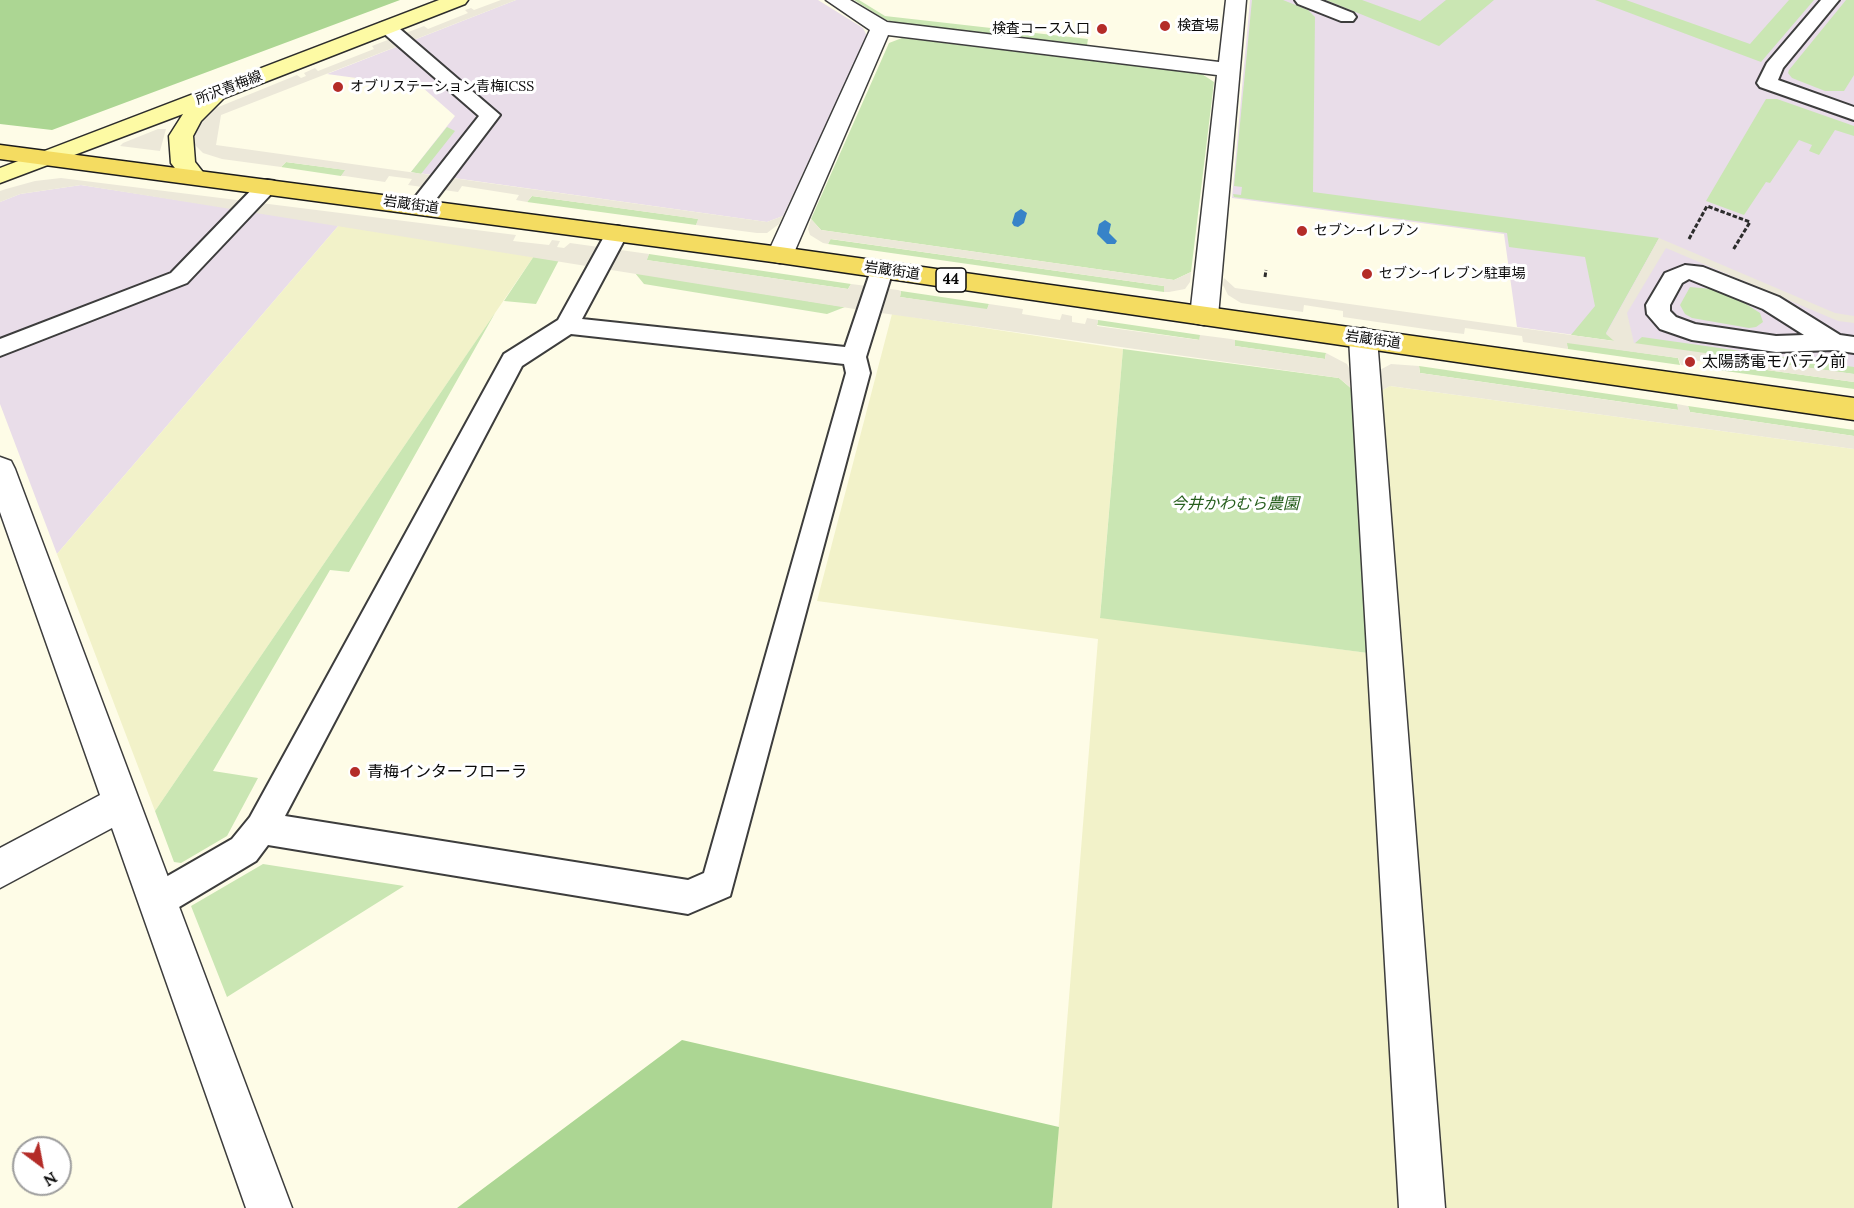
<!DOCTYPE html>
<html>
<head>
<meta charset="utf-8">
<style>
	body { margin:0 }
	#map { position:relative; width:1854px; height:1208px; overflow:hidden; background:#fefce7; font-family:Lora,serif }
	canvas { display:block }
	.north { position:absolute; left:12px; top:1136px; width:60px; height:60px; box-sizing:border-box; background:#fff; border:2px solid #9d9d9d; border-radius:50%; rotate:148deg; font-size:16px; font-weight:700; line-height:24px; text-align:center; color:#0a0a0a }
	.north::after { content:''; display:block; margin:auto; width:21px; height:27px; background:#b42c28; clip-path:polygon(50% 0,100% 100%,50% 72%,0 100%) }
</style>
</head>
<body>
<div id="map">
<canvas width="1854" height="1208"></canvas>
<div class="north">N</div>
</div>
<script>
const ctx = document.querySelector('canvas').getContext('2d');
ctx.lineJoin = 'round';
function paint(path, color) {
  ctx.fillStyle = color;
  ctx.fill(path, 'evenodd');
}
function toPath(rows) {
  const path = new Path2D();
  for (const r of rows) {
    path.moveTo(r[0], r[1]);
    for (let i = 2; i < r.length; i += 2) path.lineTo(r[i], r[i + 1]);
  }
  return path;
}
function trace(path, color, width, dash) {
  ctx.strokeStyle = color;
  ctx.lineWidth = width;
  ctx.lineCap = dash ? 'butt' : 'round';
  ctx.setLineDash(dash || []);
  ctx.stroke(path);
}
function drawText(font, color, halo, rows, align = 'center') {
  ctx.font = font + ' Lora,"Noto Sans JP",serif';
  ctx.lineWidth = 6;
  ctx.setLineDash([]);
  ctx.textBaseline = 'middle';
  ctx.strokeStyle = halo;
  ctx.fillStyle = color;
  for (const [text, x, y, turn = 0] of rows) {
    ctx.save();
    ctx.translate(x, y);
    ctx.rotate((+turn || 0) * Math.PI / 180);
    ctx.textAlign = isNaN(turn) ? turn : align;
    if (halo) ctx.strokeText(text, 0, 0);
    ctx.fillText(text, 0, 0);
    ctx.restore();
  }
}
const industrial = toPath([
	[516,0,818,0,863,28,867,36,783,216,767,222,411,172,455,116,422,87,327,74],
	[1250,0,1854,0,1854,374,1517,327,1504,234,1232,198],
	[81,185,339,225,57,554,0,404,0,202,20,194]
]);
const farmland = toPath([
	[339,225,534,256,155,811,57,554],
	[892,314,1123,349,1100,617,1368,653,1401,1208,1052,1208,1098,639,817,601],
	[1390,386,1854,449,1854,1208,1441,1208,1377,393]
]);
const green = toPath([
	[854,0,859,0,885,16,1088,39,1087,45,899,23,886,20],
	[1252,0,1283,0,1308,10,1315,17,1313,192,1659,238,1606,333,1615,341,1571,335,1595,306,1585,257,1509,247,1507,233,1234,197,1233,194,1241,195,1242,187,1234,186],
	[1326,0,1362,0,1420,21,1446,0,1494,0,1439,46],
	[1595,0,1626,0,1750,44,1789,0,1814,0,1761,62],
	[1846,0,1854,0,1854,75,1844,91,1825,91,1792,78,1788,73,1789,70],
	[902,38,1202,74,1214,82,1191,272,1174,280,821,230,811,219,889,43],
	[1766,99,1777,99,1854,126,1854,136,1835,130,1819,155,1809,151,1812,145,1799,140,1770,183,1766,182,1744,215,1706,201],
	[447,127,455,131,421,174,411,172],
	[286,162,346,170,341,176,281,167],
	[532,196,699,219,696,225,527,202],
	[830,239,1164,286,1164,292,828,244],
	[649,254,851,284,848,289,646,260],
	[534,256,559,260,536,304,504,301],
	[635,273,845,307,827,314,644,284],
	[1690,287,1712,289,1746,304,1760,313,1763,322,1756,327,1749,328,1692,318,1685,314,1680,305],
	[901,291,989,304,987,310,900,297],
	[495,313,349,572,330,570,213,771,258,778,227,836,181,863,174,862,155,811],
	[1098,320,1200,335,1200,340,1097,325],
	[1642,337,1854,367,1854,374,1634,344],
	[1235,340,1326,353,1325,359,1235,346],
	[1566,342,1678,358,1680,365,1568,349],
	[1123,349,1339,378,1353,390,1368,653,1100,618],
	[1716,363,1854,382,1854,389,1718,370],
	[1419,366,1677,404,1679,410,1420,373],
	[1688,406,1854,430,1854,436,1690,412],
	[263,864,404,886,227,997,191,906]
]);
const forest = toPath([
	[0,0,400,0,52,130,0,124],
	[682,1040,1059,1127,1052,1208,457,1208]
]);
const plaza = toPath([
	[501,0,516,0,221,115,216,145,767,222,783,216,779,224,767,233,757,233,696,225,698,219,532,196,527,202,516,200,519,195,462,186,458,192,408,185,412,179,389,176,385,182,345,176,341,176,345,170,286,162,281,167,222,159,203,153,195,145,195,129,204,118,216,108,297,75,301,78,306,76,304,73,315,68,318,71,374,49,372,46,424,26,428,29,468,13,465,10,471,8,474,10],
	[158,129,166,129,160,151,120,146,123,143],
	[61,178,516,235,513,241,549,245,552,240,560,241,557,247,564,248,570,243,649,254,647,260,848,289,851,284,898,290,901,291,900,297,987,309,989,304,1023,309,1022,314,1060,320,1062,314,1072,316,1072,322,1085,324,1087,318,1098,320,1097,326,1199,340,1200,335,1231,339,1235,340,1235,346,1325,359,1326,353,1347,364,1352,374,1353,390,1339,378,867,311,81,185,20,194,0,202,0,191,6,189,35,181],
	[811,219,821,230,1174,280,1191,272,1190,282,1185,289,1169,292,1164,292,1164,286,831,239,828,244,823,243,810,235,808,229],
	[1659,238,1835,313,1854,316,1854,323,1838,321,1666,248,1627,313,1634,343,1854,374,1854,382,1716,363,1718,370,1706,368,1705,362,1691,360,1692,366,1681,365,1678,358,1567,343,1568,349,1523,342,1522,336,1465,328,1464,334,1439,331,1343,317,1343,311,1304,305,1303,312,1241,303,1228,295,1223,285,1224,278,1235,288,1614,341,1606,334],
	[1391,364,1419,366,1420,373,1678,410,1677,404,1688,406,1690,412,1854,436,1854,449,1390,386,1377,393,1378,371]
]);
const stream = toPath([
	[1021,209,1027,213,1024,223,1018,227,1014,226,1012,223,1015,213,1021,209],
	[1105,220,1111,224,1109,233,1117,241,1115,244,1107,244,1097,234,1099,224,1105,220]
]);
const path = toPath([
	[1689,239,1707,206,1750,222,1733,250],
	[1265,277,1266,270]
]);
const service = toPath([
	[1295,0,1320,0,1353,13,1356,17,1353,21,1341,21,1298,4,1295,0],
	[1821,0,1839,0,1783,68,1778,80,1854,107,1854,120,1760,87,1757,83,1767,63,1821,0],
	[387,22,393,23,500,115,427,211,419,213,411,211,408,206,479,116,381,31,378,27,381,23,387,22],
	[267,180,274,181,278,186,274,191,187,283,0,356,0,339,171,273,260,181,267,180],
	[617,226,625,228,628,233,582,319,845,347,871,270,874,265,882,263,890,265,893,270,866,357,870,373,730,896,688,914,268,845,256,861,169,913,157,918,145,913,140,901,145,889,232,839,250,817,504,354,558,320,606,233,609,228,617,226],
	[571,334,844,364,846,373,704,873,688,880,285,816,522,366,571,334],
	[1685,265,1703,267,1779,297,1840,335,1854,337,1854,353,1834,350,1776,352,1692,340,1660,329,1647,314,1646,305,1665,273,1685,265],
	[1689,279,1763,309,1804,335,1776,336,1695,324,1676,317,1670,311,1670,305,1682,283,1689,279]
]);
const minor = toPath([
	[826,0,850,0,887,22,1219,62,1226,0,1246,0,1218,316,1214,323,1204,325,1194,323,1190,316,1217,75,888,35,793,255,789,261,780,263,771,261,767,255,870,30,826,0],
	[1363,328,1373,331,1377,338,1445,1208,1399,1208,1349,338,1353,331,1363,328],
	[0,457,11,461,15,469,292,1208,246,1208,112,828,0,888,0,848,100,795,0,512,0,457]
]);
const secondary = toPath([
	[439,0,468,0,465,4,224,98,201,121,193,136,195,162,206,176,203,181,194,183,185,181,171,163,169,136,183,114,0,183,0,168,439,0]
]);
const primary = toPath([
	[0,145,780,247,1854,398,1854,420,780,263,0,159,0,145]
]);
const markers = [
	[1165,26,6,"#b42c28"],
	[1102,29,6,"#b42c28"],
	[338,87,6,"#b42c28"],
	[1302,231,6,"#b42c28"],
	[1367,274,6,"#b42c28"],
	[1690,362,6,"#b42c28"],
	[355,772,6,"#b42c28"]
];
const farPoinames = [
	["検査場",1177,26],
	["検査コース入口",1090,29,"right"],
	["オブリステーション青梅ICSS",350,87],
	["セブン-イレブン",1314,231],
	["セブン-イレブン駐車場",1379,274]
];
const farStreetnames = [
	["所沢青梅線",229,88,-21],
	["岩蔵街道",411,205,8],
	["岩蔵街道",892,271,8],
	["岩蔵街道",1373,340,8]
];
const shields = [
	[951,280,30]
];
const shieldNames = [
	["44",951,280]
];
const poiNames = [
	["太陽誘電モバテク前",1702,362],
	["青梅インターフローラ",367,772]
];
const parkNames = [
	["今井かわむら農園",1235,504]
];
paint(industrial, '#e9dde9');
paint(farmland, '#f2f2c9');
paint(green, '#cae6b3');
paint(forest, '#acd693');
paint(plaza, '#ece8d9');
paint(stream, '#3783c8');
trace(service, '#3d3d3d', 4);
trace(minor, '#3d3d3d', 3);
trace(secondary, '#2c2c2c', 3);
trace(primary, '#1b1b1b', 3);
trace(path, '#2c2c2c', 3, [4.5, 2]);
paint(service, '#fff');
paint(minor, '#fff');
paint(secondary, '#fdfaa4');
paint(primary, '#f4dc61');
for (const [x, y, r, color] of markers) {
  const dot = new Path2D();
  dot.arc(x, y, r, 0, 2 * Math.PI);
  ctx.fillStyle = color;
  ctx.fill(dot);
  trace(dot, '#fff', 2);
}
drawText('14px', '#0a0a0a', '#fff', farPoinames, 'left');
drawText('14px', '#0a0a0a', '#fff', farStreetnames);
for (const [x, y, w] of shields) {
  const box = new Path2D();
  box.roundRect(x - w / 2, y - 12, w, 24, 4.5);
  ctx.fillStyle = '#fff';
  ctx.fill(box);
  trace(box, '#0a0a0a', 1.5);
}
drawText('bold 15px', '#0a0a0a', null, shieldNames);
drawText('16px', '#0a0a0a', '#fff', poiNames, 'left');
drawText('italic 16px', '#265e1d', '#fff', parkNames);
</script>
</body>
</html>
